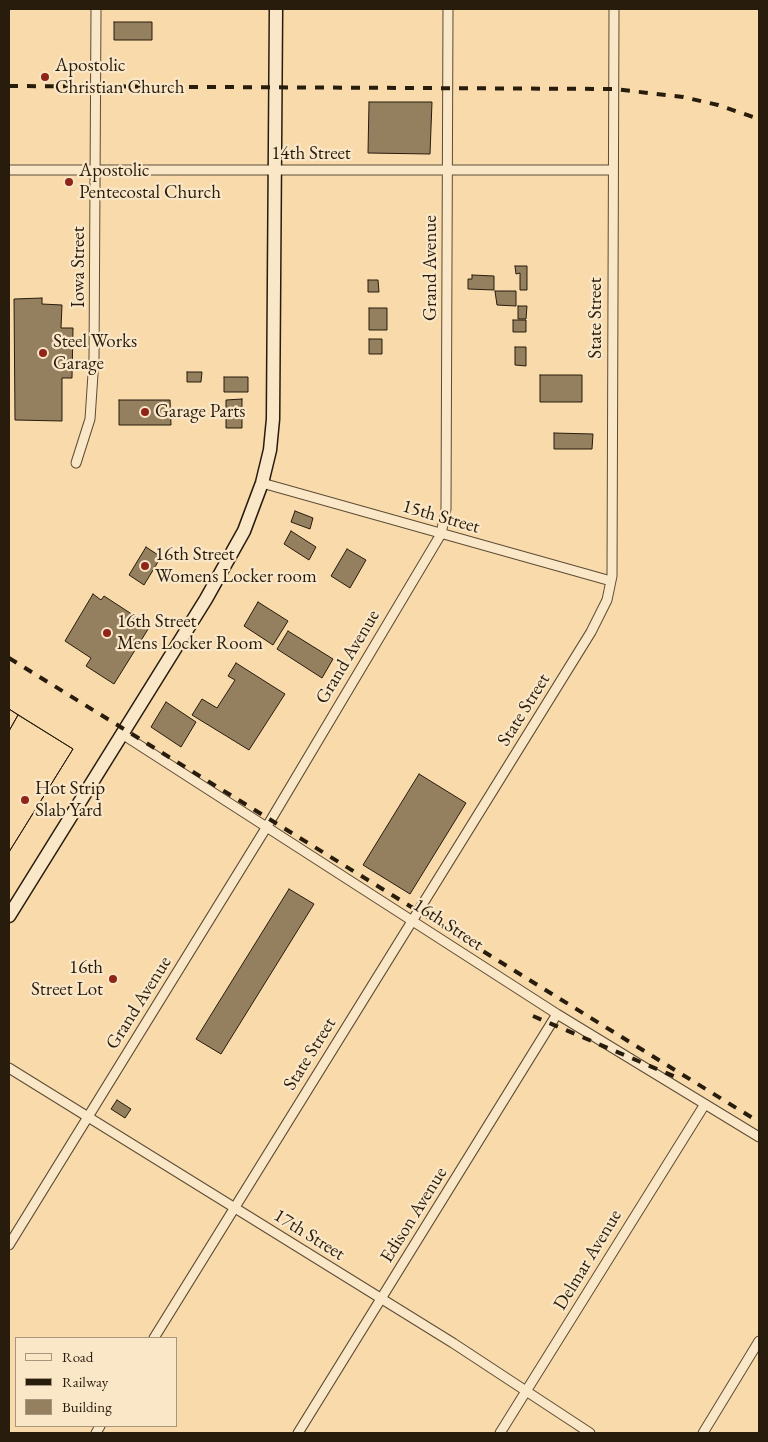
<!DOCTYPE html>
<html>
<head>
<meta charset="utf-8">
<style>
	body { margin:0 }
	#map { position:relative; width:768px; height:1442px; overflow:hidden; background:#f8daab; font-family:"EB Garamond",serif }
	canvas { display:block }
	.frame { position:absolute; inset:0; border:10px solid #281c0d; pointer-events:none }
	.legend { position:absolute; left:15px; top:1337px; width:162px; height:90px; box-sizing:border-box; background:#fae7c8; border:1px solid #a6967d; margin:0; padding:6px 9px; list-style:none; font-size:15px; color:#281c0d }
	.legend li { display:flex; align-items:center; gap:10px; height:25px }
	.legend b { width:25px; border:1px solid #a6967d }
</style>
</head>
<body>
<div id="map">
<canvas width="768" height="1442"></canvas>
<div class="frame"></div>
<ul class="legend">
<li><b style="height:6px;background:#fae7c8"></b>Road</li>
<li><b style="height:6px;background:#281c0d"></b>Railway</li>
<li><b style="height:14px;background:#947f5f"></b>Building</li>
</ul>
</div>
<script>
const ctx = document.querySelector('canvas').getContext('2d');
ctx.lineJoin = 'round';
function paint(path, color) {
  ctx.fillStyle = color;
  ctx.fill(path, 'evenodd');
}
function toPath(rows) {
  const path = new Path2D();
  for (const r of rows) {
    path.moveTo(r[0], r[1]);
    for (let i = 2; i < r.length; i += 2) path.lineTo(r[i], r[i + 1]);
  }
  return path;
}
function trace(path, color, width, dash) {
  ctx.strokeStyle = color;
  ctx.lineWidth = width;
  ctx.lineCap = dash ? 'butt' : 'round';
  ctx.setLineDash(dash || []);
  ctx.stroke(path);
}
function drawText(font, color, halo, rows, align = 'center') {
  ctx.font = font + ' "EB Garamond",serif';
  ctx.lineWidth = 4.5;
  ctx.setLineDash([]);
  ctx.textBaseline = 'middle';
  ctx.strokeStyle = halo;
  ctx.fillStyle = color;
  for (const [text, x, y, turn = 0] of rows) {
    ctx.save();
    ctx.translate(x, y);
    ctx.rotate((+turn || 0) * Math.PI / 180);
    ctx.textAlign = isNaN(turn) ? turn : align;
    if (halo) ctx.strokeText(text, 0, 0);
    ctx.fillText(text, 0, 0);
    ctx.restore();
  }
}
const building = toPath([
	[114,22,152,22,152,40,114,40,114,22],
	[369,102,432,102,430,154,368,153,369,102],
	[515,266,527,266,527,290,520,290,520,273,516,274,515,266],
	[472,275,494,276,494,290,468,289,468,279,472,279,472,275],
	[368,280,378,280,379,292,368,292,368,280],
	[495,291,516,291,516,306,497,305,495,291],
	[42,298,42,304,62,305,61,328,73,328,72,378,62,378,62,421,15,420,14,299,42,298],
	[518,306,527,306,526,319,518,319,518,306],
	[369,308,387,308,387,330,369,330,369,308],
	[513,320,526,320,526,332,513,332,513,320],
	[369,339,382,339,382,354,369,354,369,339],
	[515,347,526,347,526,366,515,365,515,347],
	[187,372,202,372,201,382,187,382,187,372],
	[540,375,582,375,582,402,540,402,540,375],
	[224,377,248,377,248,392,224,392,224,377],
	[242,399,242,428,226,428,226,400,242,399],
	[119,400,170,400,171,425,119,425,119,400],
	[554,433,593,434,592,449,554,449,554,433],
	[295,511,313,518,310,529,291,522,295,511],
	[291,531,316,547,309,560,284,544,291,531],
	[146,547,161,557,144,585,129,575,146,547],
	[347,549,366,560,350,588,331,576,347,549],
	[93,594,101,600,104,596,150,626,114,684,86,666,91,658,65,641,93,594],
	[258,602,288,621,273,645,244,626,258,602],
	[288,631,333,659,322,678,277,649,288,631],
	[236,663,285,694,249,750,192,715,202,699,217,708,235,680,228,676,236,663],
	[166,702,196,722,181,747,151,727,166,702],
	[9,709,73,749,9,852,9,709],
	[9,709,18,715,9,731,9,709],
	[18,715,73,749,9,852,9,731,18,715],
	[419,774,466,803,410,894,363,865,419,774],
	[289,889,314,904,221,1054,196,1039,289,889],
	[117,1100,131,1109,125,1118,111,1109,117,1100]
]);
const minor = toPath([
	[9,170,613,170],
	[76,463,90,419,94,359,96,9],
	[262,483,611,581],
	[122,734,557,1014,759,1137],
	[9,1068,453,1343,590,1433],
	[9,1245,266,828,441,534,446,509,448,9],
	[154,1338,591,632,607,600,612,576,614,9],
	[96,1433,100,1426],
	[298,1433,557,1014],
	[500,1433,705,1104],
	[703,1433,759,1341]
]);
const secondary = toPath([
	[9,916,206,599,244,531,262,483,270,450,273,419,276,9]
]);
const rail = toPath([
	[9,86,614,89,683,97,718,105,759,119],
	[9,658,759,1122],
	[533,1016,678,1078]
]);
const markers = [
	[45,77,5,"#8f2418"],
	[69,182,5,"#8f2418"],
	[43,353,5,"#8f2418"],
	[145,412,5,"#8f2418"],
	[145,566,5,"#8f2418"],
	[107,633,5,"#8f2418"],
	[25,800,5,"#8f2418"],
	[113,979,5,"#8f2418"]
];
const poiNames = [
	["Apostolic",55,66],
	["Christian Church",55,88],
	["Apostolic",79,171],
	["Pentecostal Church",79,193],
	["Steel Works",53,342],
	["Garage",53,364],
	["Garage Parts",155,412],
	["16th Street",155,555],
	["Womens Locker room",155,577],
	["16th Street",117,622],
	["Mens Locker Room",117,644],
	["Hot Strip",35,789],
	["Slab Yard",35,811],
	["16th",103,968,"right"],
	["Street Lot",103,990,"right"]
];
const streetNames = [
	["14th Street",311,154],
	["Iowa Street",79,267,-90],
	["Grand Avenue",431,268,-90],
	["State Street",596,318,-90],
	["15th Street",441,517,16],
	["Grand Avenue",348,657,-59],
	["State Street",524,710,-58],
	["16th Street",448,925,33],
	["Grand Avenue",139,1003,-58],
	["State Street",310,1054,-58],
	["Edison Avenue",414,1215,-58],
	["17th Street",309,1235,32],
	["Delmar Avenue",588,1260,-59]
];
paint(building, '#947f5f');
trace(building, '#281c0d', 1);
trace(minor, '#5c4c34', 11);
trace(secondary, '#281c0d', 15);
trace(minor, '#fae7c8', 9);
trace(secondary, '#fae7c8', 12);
trace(rail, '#281c0d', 4, [9, 9]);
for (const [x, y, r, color] of markers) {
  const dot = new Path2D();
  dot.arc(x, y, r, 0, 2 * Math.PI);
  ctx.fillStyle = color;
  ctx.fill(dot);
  trace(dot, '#fae7c8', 2);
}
drawText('19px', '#281c0d', '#fae7c8', poiNames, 'left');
drawText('19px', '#281c0d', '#fae7c8', streetNames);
</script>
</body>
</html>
